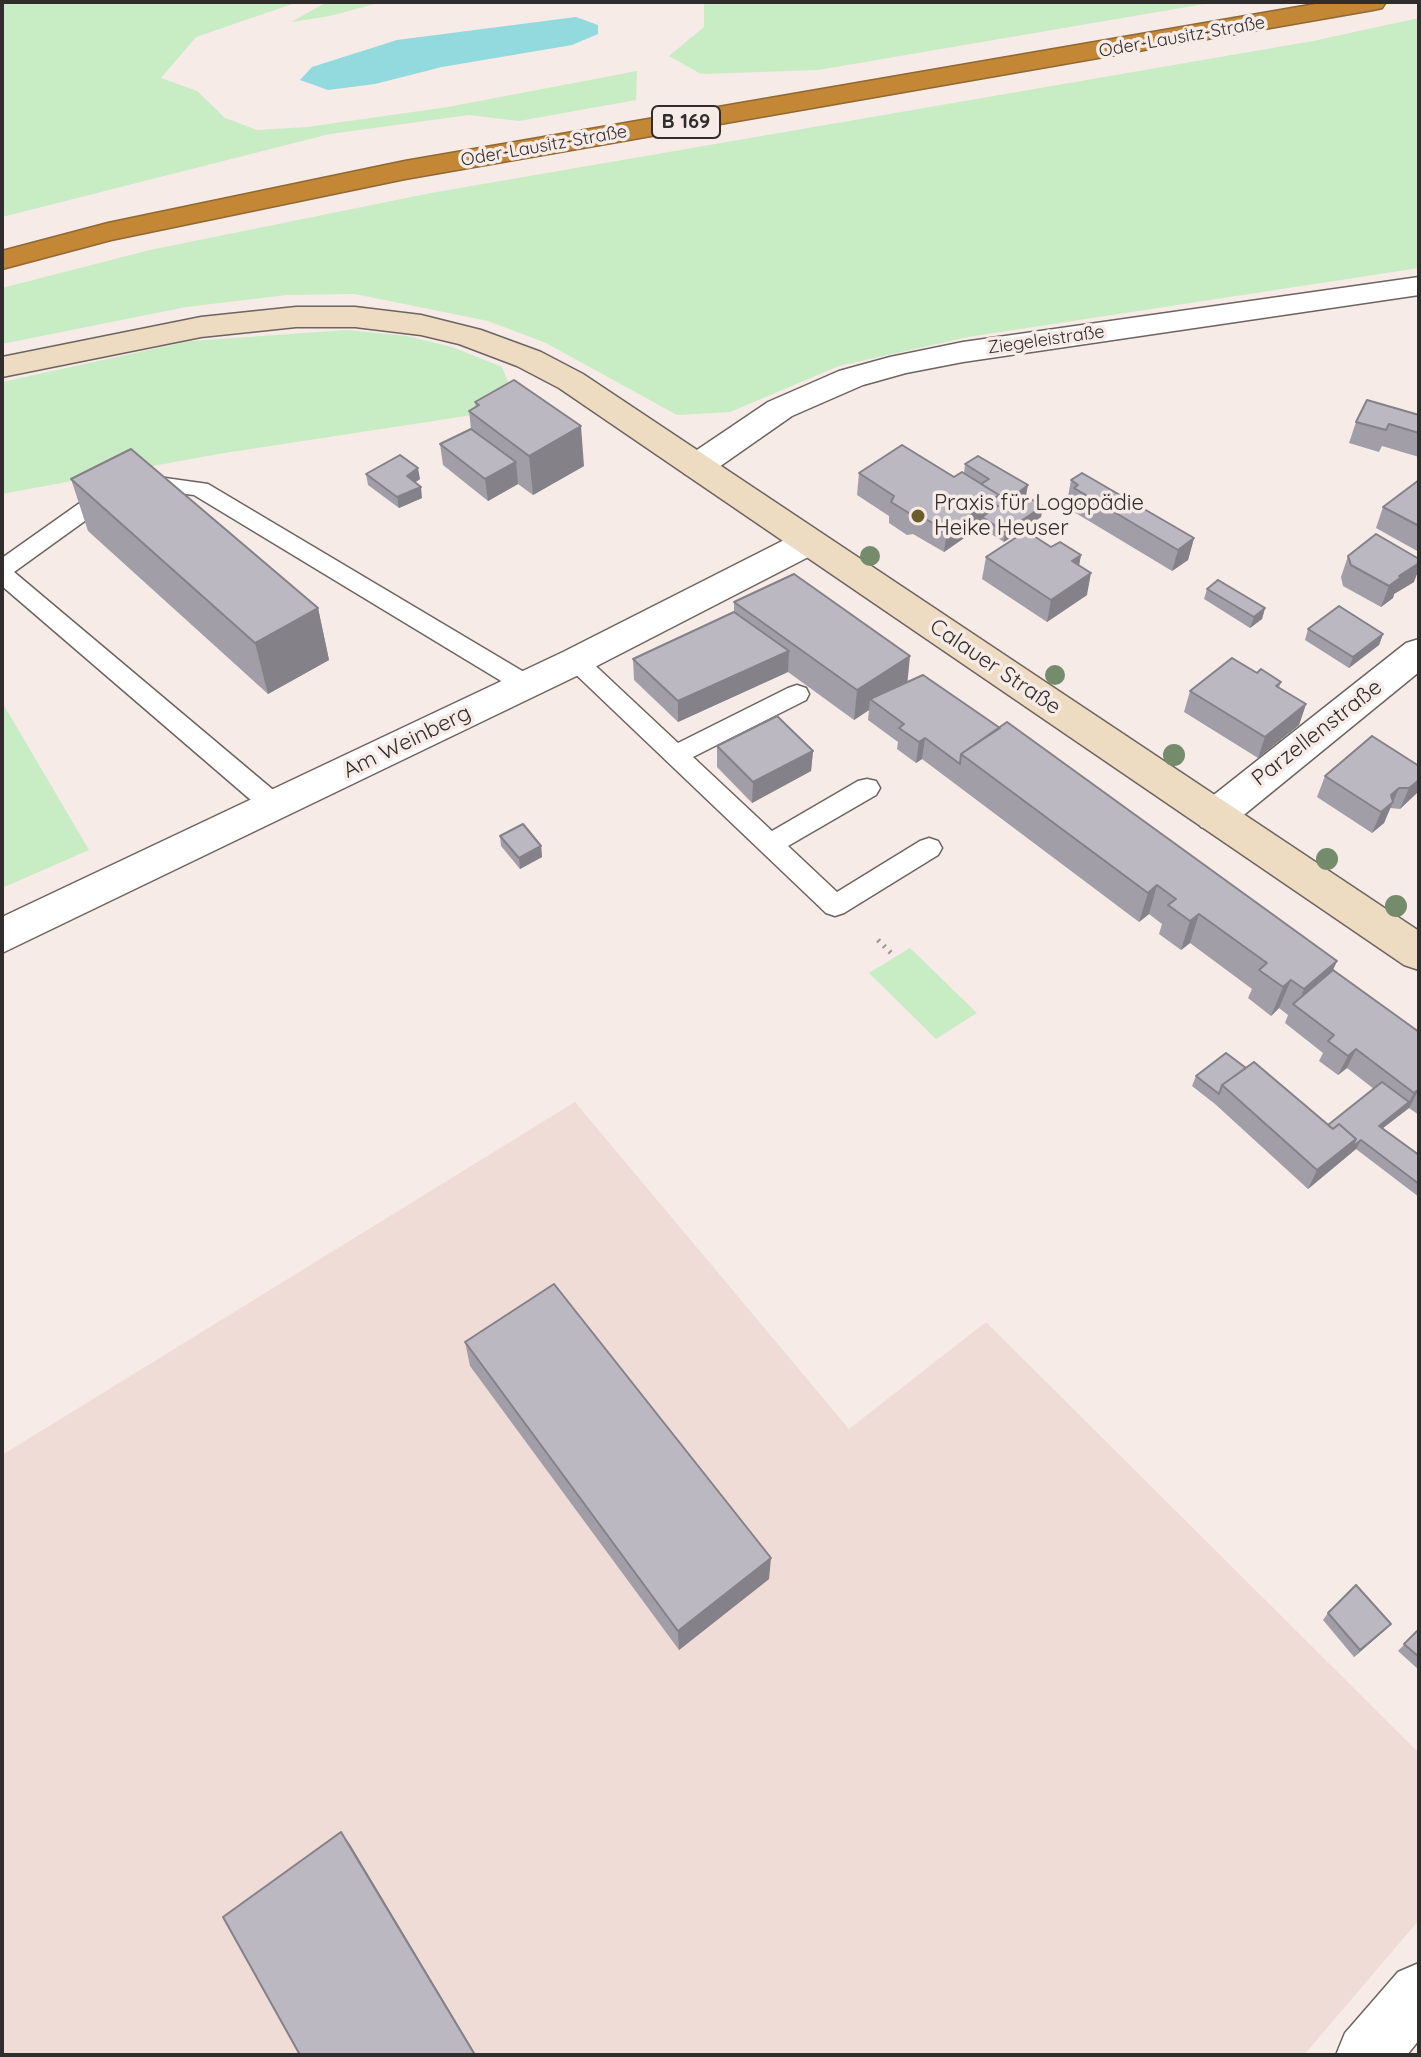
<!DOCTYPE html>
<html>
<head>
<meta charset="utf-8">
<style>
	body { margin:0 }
	#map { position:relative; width:1421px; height:2057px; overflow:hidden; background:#f6ebe7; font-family:Quicksand,sans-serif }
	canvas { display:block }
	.frame { position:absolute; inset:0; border:4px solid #312d2c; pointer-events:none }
</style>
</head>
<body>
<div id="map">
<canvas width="1421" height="2057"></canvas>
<div class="frame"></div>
</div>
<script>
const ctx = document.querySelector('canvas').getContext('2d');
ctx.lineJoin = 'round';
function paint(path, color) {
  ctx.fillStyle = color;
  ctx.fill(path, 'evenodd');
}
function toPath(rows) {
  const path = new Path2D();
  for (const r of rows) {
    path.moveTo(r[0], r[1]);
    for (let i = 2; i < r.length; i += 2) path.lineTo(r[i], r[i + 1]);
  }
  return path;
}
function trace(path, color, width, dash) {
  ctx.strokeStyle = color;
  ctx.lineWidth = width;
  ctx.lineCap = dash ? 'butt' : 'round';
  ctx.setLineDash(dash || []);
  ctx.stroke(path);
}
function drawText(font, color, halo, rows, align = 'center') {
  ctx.font = font + ' Quicksand,sans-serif';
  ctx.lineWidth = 7;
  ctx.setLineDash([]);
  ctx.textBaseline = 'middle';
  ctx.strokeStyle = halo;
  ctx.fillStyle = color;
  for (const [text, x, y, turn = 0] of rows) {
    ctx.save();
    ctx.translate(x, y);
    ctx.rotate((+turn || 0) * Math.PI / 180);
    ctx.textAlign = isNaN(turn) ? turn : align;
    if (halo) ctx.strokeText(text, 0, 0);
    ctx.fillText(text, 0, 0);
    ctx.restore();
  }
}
const built = toPath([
	[575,1102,849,1429,986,1322,1419,1753,1419,1920,1304,2055,2,2055,2,1455]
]);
const green = toPath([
	[2,2,298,2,196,37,161,78,197,91,225,118,257,130,307,127,448,107,637,71,636,100,519,121,469,115,330,134,2,217],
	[327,2,382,2,330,16,291,22],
	[711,2,1216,2,818,70,701,74,669,56,704,27,704,3],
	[1419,18,1419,268,968,337,839,366,730,412,677,415,546,343,488,321,355,294,287,295,186,307,2,344,2,288,150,250,431,193,1313,41],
	[347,330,407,336,452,347,502,367,518,408,218,454,2,494,2,382,190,341],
	[2,702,89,850,2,888],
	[910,948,977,1013,936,1039,869,973]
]);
const water = toPath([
	[576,17,598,25,598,34,572,45,442,67,375,84,328,90,300,80,312,67,397,40]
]);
const path = toPath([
	[878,940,895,957]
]);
const lane = toPath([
	[151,476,208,484,534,678,537,684,534,690,525,693,516,690,194,495,153,490,100,510,14,572,284,799,288,806,284,813,275,815,266,813,2,586,2,558,84,500,151,476],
	[576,653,584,655,678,743,788,688,797,685,806,688,809,694,806,700,693,757,772,831,858,781,867,779,876,781,880,788,876,795,788,846,837,892,920,841,929,838,938,841,942,848,938,855,844,913,835,916,826,913,568,667,564,661,568,655,576,653]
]);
const street = toPath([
	[1419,277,1419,295,963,362,906,373,863,385,792,416,709,474,697,477,685,474,680,466,685,458,768,402,839,371,890,357,963,342,1419,277],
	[809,530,822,534,827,542,822,550,589,670,2,953,2,917,563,652,796,534,809,530],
	[1419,639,1419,672,1229,827,1215,831,1201,827,1195,816,1201,805,1406,643,1419,639],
	[1419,1963,1419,2040,1407,2055,1336,2055,1345,2033,1398,1972,1419,1963]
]);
const secondary = toPath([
	[296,307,355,307,421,315,481,330,541,352,583,374,1419,931,1419,970,1404,965,559,388,517,366,459,344,421,335,355,327,296,327,201,337,2,377,2,357,201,317,296,307]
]);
const highway = toPath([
	[1327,2,1386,2,1382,8,1373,10,405,179,111,240,2,269,2,251,108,223,405,161,1327,2]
]);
const trees = [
	[870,556,10],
	[1055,675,10],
	[1174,755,11],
	[1327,859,11],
	[1396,906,11]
];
const wall = toPath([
	[475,402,584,466,533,495,518,484,488,501,443,465,440,444,471,429,469,411,476,407],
	[1419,415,1419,457,1382,446,1379,452,1349,443,1356,422],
	[965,464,1043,506,1041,517,1004,542,980,527,944,552,913,534,907,535,889,523,889,516,857,495,859,473,954,477,964,474],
	[366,474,420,479,415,482,422,498,399,508,368,485],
	[71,479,318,608,329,660,268,694,88,531],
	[1071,480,1194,538,1188,560,1172,571,1069,509,1070,504,1067,502],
	[1419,480,1419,552,1376,528,1383,507],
	[1051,547,1081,555,1079,565,1087,595,1047,622,982,579,986,557],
	[1348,556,1414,582,1394,594,1393,598,1381,607,1343,586,1341,577],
	[1207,589,1265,608,1262,619,1250,628,1204,599],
	[734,602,907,682,1337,961,1333,970,1419,1032,1419,1115,1409,1108,1383,1128,1419,1155,1419,1197,1356,1149,1308,1189,1215,1104,1192,1086,1196,1076,1246,1068,1328,1125,1374,1089,1347,1068,1338,1075,1319,1061,1323,1053,1285,1023,1288,1015,1279,1008,1271,1016,1248,998,1252,989,1190,943,1181,950,1159,934,1162,924,1149,914,1139,922,922,759,916,763,897,749,898,742,868,720,869,710,854,720,788,672,678,722,634,680,633,659,734,612],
	[1308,629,1383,634,1379,645,1349,668,1305,640],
	[1257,673,1281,682,1279,688,1306,704,1299,725,1258,758,1184,712,1190,691],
	[1372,736,1418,792,1400,809,1390,808,1384,823,1372,833,1317,797,1325,776],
	[717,746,813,751,811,771,752,803,717,767],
	[500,836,541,846,542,857,520,869,501,846],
	[465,1342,769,1579,679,1650,470,1366],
	[1328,1613,1384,1631,1354,1657,1323,1620],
	[1417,1631,1419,1633,1419,1670,1398,1651]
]);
const shadedWall = toPath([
	[581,426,584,466,533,495,529,456],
	[516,462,518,484,488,501,485,479],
	[418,468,420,479,409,487,407,476],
	[1028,485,1026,496,1019,492],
	[421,487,422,498,399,508,397,497],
	[999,495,996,517,982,517,980,527,944,552,947,531],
	[1043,506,1041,517,1004,542,1005,532],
	[1194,538,1188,560,1172,571,1178,550],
	[1081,555,1077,576,1072,561],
	[1419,563,1419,569,1414,582,1394,594,1393,598,1381,607,1389,586,1399,576],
	[1091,573,1087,595,1047,622,1051,600],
	[318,608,329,660,268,694,255,643],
	[1265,608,1262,619,1250,628,1254,617],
	[1383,634,1379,645,1349,668,1353,657],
	[789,651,788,672,678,722,678,701],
	[910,656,907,687,870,699,869,710,854,720,857,690],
	[1306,704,1299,725,1258,758,1265,737],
	[925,738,922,759,916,763,919,742],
	[813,751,811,771,752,803,753,782],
	[1419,780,1418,792,1400,809,1409,788],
	[1399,788,1384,823,1372,833,1381,812,1391,795],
	[541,846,542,857,520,869,519,858],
	[1157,885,1149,914,1139,922,1148,893],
	[1199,914,1190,943,1181,950,1190,921],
	[1337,961,1324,989,1297,1007,1304,989],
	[1291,980,1279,1008,1271,1016,1283,987],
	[1356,1049,1347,1068,1338,1075,1348,1056],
	[1419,1089,1409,1108,1374,1135,1379,1126,1409,1102,1414,1093],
	[1356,1139,1361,1140,1356,1149,1308,1189,1317,1170],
	[771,1558,769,1579,679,1650,678,1631],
	[1391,1624,1384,1631,1354,1657,1360,1650],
	[341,1832,351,1846,476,2055,475,2055]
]);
const building = toPath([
	[514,380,581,426,529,456,469,411,479,405,475,402,514,380],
	[1367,400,1419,415,1419,433,1389,424,1386,430,1356,422,1367,400],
	[471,429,516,462,485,479,440,444,471,429],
	[902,445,954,477,962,472,999,495,947,531,915,513,909,513,891,502,894,496,859,473,902,445],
	[131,449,318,608,255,643,71,479,131,449],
	[400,455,418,468,407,476,421,487,397,497,366,474,400,455],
	[978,456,1028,485,1019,492,1043,506,1005,532,982,517,998,506,990,501,999,495,981,484,989,479,965,464,978,456],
	[1082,473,1194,538,1178,550,1074,488,1078,485,1071,480,1082,473],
	[1419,480,1419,526,1383,507,1419,480],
	[1026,531,1051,547,1060,542,1081,555,1072,561,1091,573,1051,600,986,557,1026,531],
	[1376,534,1419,559,1419,563,1399,576,1401,577,1389,586,1351,565,1348,556,1376,534],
	[794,574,910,656,857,690,734,602,794,574],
	[1218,580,1265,608,1254,617,1207,589,1218,580],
	[1339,606,1383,634,1353,657,1308,629,1339,606],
	[734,612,789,651,678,701,633,659,734,612],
	[1232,658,1257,673,1261,669,1281,682,1276,686,1306,704,1265,737,1190,691,1232,658],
	[923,675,1000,728,961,754,960,764,925,738,919,742,899,728,904,724,870,699,923,675],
	[777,716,813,751,753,782,717,746,777,716],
	[1007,722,1337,961,1304,989,1291,980,1283,987,1259,970,1267,963,1199,914,1190,921,1168,905,1176,899,1157,885,1148,893,961,754,1007,722],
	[1372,736,1419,766,1419,780,1409,788,1399,788,1391,795,1393,802,1381,812,1325,776,1372,736],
	[523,824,541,846,519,858,500,836,523,824],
	[1333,970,1419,1032,1419,1089,1414,1093,1356,1049,1348,1056,1328,1041,1334,1035,1293,1004,1333,970],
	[1226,1053,1246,1068,1222,1085,1219,1094,1196,1076,1226,1053],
	[1254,1062,1333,1129,1339,1124,1356,1139,1317,1170,1222,1085,1254,1062],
	[1382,1082,1409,1102,1379,1126,1419,1155,1419,1184,1361,1140,1351,1148,1356,1139,1339,1124,1333,1129,1328,1125,1382,1082],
	[554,1284,771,1558,678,1631,465,1342,554,1284],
	[1356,1585,1391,1624,1360,1650,1328,1613,1356,1585],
	[1417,1631,1419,1633,1419,1657,1404,1644,1417,1631],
	[341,1832,475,2055,300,2055,223,1917,341,1832]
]);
const markers = [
	[918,516,8,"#6c5e2b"]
];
const farStreetnames = [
	["Oder-Lausitz-Straße",1182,37,-10],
	["Oder-Lausitz-Straße",544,146,-10],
	["Ziegeleistraße",1046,340,-8]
];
const shields = [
	[686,122,68]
];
const shieldNames = [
	["B 169",686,122]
];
const poiNames = [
	["Praxis für Logopädie",934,503],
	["Heike Heuser",934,528]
];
const streetNames = [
	["Calauer Straße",995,667,34],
	["Parzellenstraße",1317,733,-38],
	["Am Weinberg",407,742,-26]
];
paint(built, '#f0dcd6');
paint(green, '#c8ecc4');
paint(water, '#92dadd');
trace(lane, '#6d6360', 3);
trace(street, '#6d6360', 3);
trace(secondary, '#6d6360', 3);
trace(highway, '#906832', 3);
trace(path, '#9d9592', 5, [2, 6]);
paint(lane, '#fff');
paint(street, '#fff');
paint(secondary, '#eddbc2');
paint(highway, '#c38735');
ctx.fillStyle = '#748c6b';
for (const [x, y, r] of trees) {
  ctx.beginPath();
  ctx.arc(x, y, r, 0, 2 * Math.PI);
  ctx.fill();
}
paint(wall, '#a29ea7');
paint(shadedWall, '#848188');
paint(building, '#bcb8c2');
trace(building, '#848188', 2);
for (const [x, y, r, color] of markers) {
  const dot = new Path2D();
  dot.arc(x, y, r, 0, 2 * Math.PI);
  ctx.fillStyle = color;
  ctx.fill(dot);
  trace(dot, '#f6ebe7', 3);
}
drawText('18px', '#312d2c', '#f6ebe7', farStreetnames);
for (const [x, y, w] of shields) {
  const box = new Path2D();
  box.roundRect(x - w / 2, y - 16, w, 32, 6);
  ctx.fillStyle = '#f6ebe7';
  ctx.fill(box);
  trace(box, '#312d2c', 2);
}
drawText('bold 20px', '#312d2c', null, shieldNames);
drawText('22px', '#312d2c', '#f6ebe7', poiNames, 'left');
drawText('22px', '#312d2c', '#f6ebe7', streetNames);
</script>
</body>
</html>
